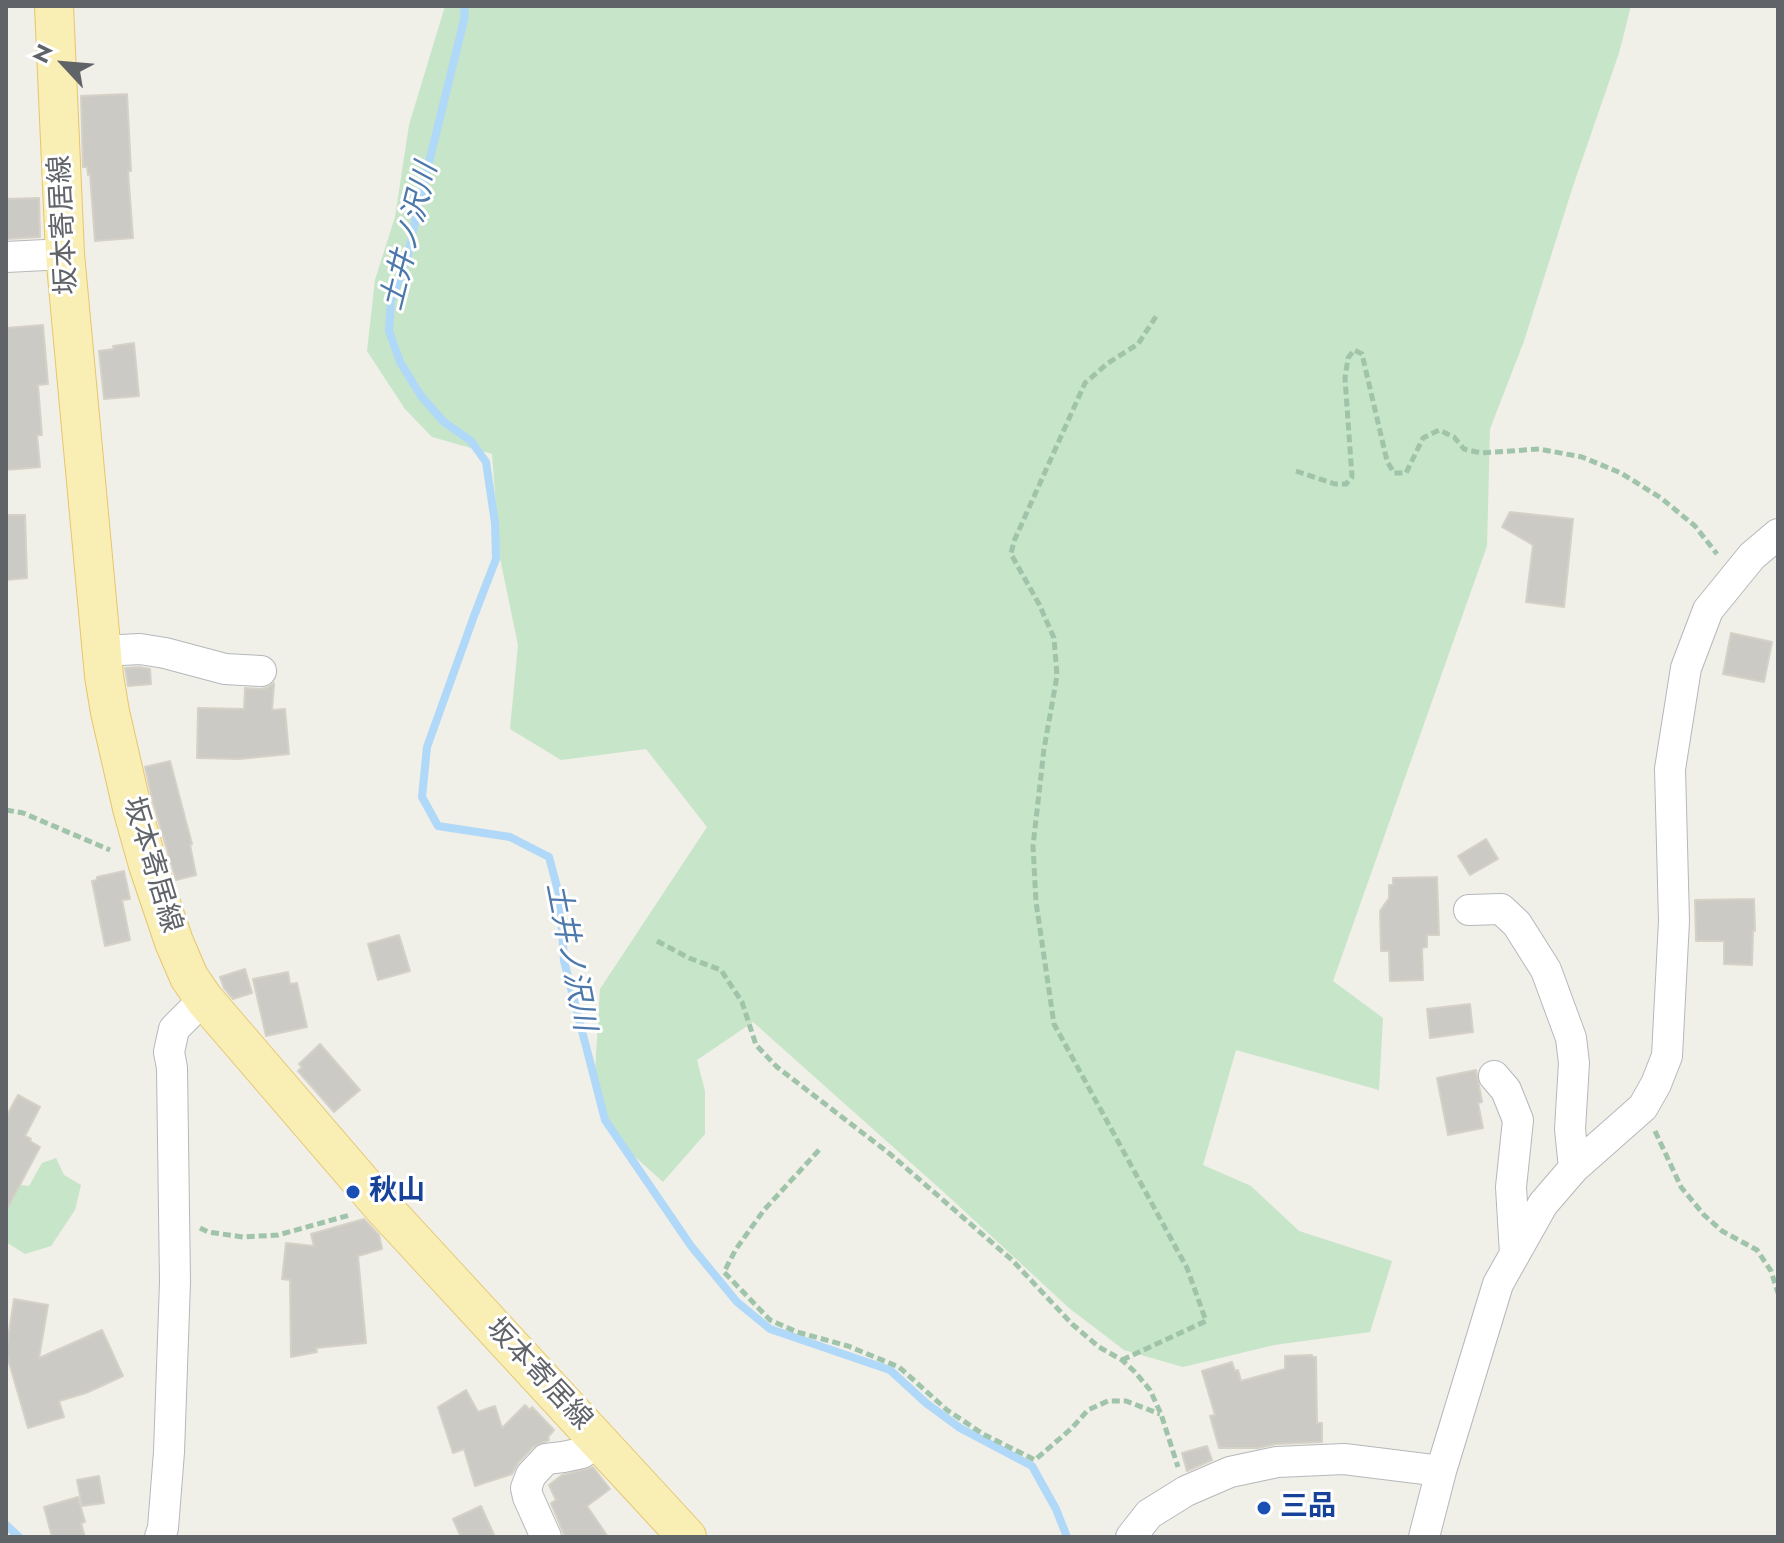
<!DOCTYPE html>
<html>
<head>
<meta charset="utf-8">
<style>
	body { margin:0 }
	#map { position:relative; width:1784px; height:1543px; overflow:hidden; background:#f0efe8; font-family:Jost,sans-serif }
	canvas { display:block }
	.frame { position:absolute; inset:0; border:8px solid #606367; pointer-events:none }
	.north { position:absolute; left:24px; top:24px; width:80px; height:80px; -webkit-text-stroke:6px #fff; paint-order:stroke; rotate:296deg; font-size:22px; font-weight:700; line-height:32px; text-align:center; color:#606367 }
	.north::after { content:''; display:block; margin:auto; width:28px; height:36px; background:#606367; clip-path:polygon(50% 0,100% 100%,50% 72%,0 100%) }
</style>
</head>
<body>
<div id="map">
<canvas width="1784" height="1543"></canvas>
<div class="frame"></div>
<div class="north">N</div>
</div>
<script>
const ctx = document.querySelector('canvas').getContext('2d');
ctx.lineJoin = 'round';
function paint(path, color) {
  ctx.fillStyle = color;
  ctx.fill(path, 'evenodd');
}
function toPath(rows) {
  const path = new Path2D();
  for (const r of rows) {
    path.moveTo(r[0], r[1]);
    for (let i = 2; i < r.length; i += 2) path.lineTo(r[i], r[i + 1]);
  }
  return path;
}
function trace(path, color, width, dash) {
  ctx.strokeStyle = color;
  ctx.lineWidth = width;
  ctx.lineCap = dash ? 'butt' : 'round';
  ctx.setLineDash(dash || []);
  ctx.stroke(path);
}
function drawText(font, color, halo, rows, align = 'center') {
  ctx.font = font + ' Jost,"Noto Sans JP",sans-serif';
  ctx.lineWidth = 6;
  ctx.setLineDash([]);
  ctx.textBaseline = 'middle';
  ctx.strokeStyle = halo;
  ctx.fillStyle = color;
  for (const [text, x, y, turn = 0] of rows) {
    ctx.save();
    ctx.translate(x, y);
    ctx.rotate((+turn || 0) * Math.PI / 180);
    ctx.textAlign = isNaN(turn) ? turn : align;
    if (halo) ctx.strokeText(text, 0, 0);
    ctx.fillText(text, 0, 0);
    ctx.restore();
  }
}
const green = toPath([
	[445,6,1631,6,1619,53,1573,186,1524,341,1490,429,1487,546,1333,981,1383,1018,1379,1090,1236,1050,1203,1165,1251,1186,1299,1231,1392,1261,1370,1332,1274,1345,1183,1367,1124,1350,1069,1308,947,1195,753,1022,697,1060,705,1091,705,1134,663,1182,614,1138,595,1072,600,989,707,827,646,749,561,760,510,729,518,645,500,558,492,454,432,437,405,409,367,351,375,280,395,217,409,125],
	[56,1158,64,1175,81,1185,75,1210,51,1246,25,1254,6,1242,6,1181,12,1184,29,1186,42,1163]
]);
const stream = toPath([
	[465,6,464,20,419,203,408,256,391,301,389,331,400,362,421,396,444,422,471,441,486,462,495,523,496,559,474,616,427,747,422,797,438,826,510,837,549,857,560,898,564,961,605,1120,691,1246,737,1302,770,1329,890,1370,926,1403,960,1428,1032,1466,1056,1509,1067,1537],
	[6,1525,19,1537]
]);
const building = toPath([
	[127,94,131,171,128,171,133,238,95,241,90,174,88,175,87,167,83,167,81,96,127,94],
	[39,198,40,237,6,239,6,199,39,198],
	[43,325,48,384,38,385,42,435,37,435,40,467,6,470,6,328,43,325],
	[134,343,139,396,104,399,99,351,114,349,113,346,134,343],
	[1510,512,1573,519,1564,607,1526,602,1533,545,1502,527,1510,512],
	[6,515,25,515,27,578,6,580,6,515],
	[1731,633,1772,642,1764,682,1723,674,1731,633],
	[139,667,150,669,151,684,128,686,125,668,139,667],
	[274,683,272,710,285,709,289,754,239,759,197,758,198,708,244,709,245,688,261,689,268,687,274,683],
	[170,761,192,844,190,845,196,875,176,880,153,803,145,767,170,761],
	[1486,839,1498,859,1470,875,1458,856,1486,839],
	[124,871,130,899,122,900,130,940,105,946,92,881,97,880,97,877,124,871],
	[1437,877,1439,935,1427,935,1427,947,1422,948,1423,980,1390,981,1389,951,1381,951,1380,911,1389,898,1389,885,1393,885,1393,878,1437,877],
	[1754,899,1755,931,1753,931,1752,965,1724,964,1724,941,1696,941,1695,900,1754,899],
	[399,935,410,971,378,980,368,944,399,935],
	[245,969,252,993,233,999,224,988,220,977,245,969],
	[288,972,290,984,297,983,307,1027,266,1036,253,979,288,972],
	[1470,1004,1473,1032,1430,1038,1427,1009,1470,1004],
	[320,1044,360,1090,334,1112,298,1071,302,1067,299,1064,320,1044],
	[1476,1070,1482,1102,1478,1103,1483,1128,1448,1135,1437,1078,1476,1070],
	[18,1095,40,1107,25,1136,31,1139,30,1141,40,1147,6,1211,6,1117,18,1095],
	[364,1219,379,1235,382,1249,358,1256,366,1343,316,1348,317,1352,291,1357,290,1280,282,1279,286,1243,314,1246,311,1234,364,1219],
	[14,1299,48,1305,39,1358,102,1330,123,1376,86,1393,59,1401,64,1417,28,1428,6,1352,14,1299],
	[1312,1355,1312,1357,1316,1357,1317,1423,1322,1423,1322,1442,1276,1444,1258,1448,1219,1448,1210,1416,1215,1415,1202,1371,1232,1362,1235,1371,1238,1370,1241,1381,1285,1369,1285,1356,1312,1355],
	[466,1390,478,1412,495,1406,502,1428,525,1405,530,1410,532,1407,554,1430,548,1437,549,1440,533,1447,518,1463,512,1474,475,1486,464,1449,453,1453,438,1407,466,1390],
	[1207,1446,1212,1460,1187,1471,1182,1453,1207,1446],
	[593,1467,610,1489,587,1506,608,1537,565,1537,551,1503,556,1500,549,1485,562,1475,593,1467],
	[99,1476,104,1503,82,1506,77,1480,99,1476],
	[78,1497,85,1522,81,1523,85,1537,52,1537,44,1507,78,1497],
	[481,1506,495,1537,461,1537,453,1519,481,1506]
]);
const path = toPath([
	[1296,471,1335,484,1346,484,1352,477,1345,378,1348,358,1354,350,1362,354,1387,461,1394,473,1406,473,1423,438,1439,430,1454,437,1464,449,1481,453,1539,449,1582,457,1621,473,1661,498,1695,526,1717,554],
	[6,810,23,813,110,850],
	[657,941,689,958,721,970,742,1002,756,1045,777,1067,890,1154,1012,1260,1072,1324,1099,1347,1122,1360,1135,1372,1150,1390,1161,1414,1178,1467],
	[1655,1131,1681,1187,1704,1215,1722,1231,1757,1250,1771,1271,1778,1293],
	[819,1150,764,1210,736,1249,724,1272,770,1320,797,1332,848,1346,899,1367,947,1410,983,1434,1035,1460,1072,1428,1088,1410,1108,1401,1126,1401,1160,1414],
	[200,1228,208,1232,243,1237,278,1235,350,1215],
	[1122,1360,1206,1321,1187,1268,1054,1024,1036,902,1033,846,1044,749,1057,676,1054,638,1039,604,1011,554,1014,541,1085,383,1108,363,1138,344,1157,315]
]);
const minor = toPath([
	[6,257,65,254],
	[102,651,140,649,165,653,225,669,261,671],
	[1469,910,1501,909,1517,924,1546,970,1571,1038,1574,1063,1570,1129,1574,1168],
	[1494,1076,1506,1090,1518,1120,1511,1187,1515,1254],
	[160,1537,163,1528,169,1452,175,1282,172,1068,169,1052,174,1029,204,999],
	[546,1537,528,1497,526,1488,531,1475,546,1459,563,1457,582,1453,599,1441],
	[1131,1537,1149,1514,1186,1491,1230,1472,1277,1462,1344,1459,1441,1471],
	[1424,1537,1441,1471,1498,1284,1543,1204,1574,1168,1643,1107,1656,1084,1667,1056,1674,921,1670,769,1686,668,1708,610,1752,556,1778,534]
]);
const major = toPath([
	[54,6,65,254,104,676,110,712,132,808,148,865,174,942,189,977,204,999,381,1205,687,1537]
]);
const markers = [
	[353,1192,8,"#1a4fb4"],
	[1264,1508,8,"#1a4fb4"]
];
const streetNames = [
	["坂本寄居線",65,225,-93],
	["坂本寄居線",151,865,73],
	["坂本寄居線",538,1375,47]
];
const transitNames = [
	["秋山",369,1192],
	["三品",1280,1508]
];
const waterNames = [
	["土井ノ沢川",411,237,-76],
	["土井ノ沢川",569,957,79]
];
paint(green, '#c7e5c8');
trace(stream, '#b0d8f9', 8);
paint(building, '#cccac5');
trace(building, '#d5d1c7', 2);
trace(minor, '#b5b8bb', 32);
trace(major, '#e7c66b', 40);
trace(path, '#a0c4aa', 5, [8, 4]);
trace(minor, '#fff', 30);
trace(major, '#f9efb5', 38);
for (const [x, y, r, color] of markers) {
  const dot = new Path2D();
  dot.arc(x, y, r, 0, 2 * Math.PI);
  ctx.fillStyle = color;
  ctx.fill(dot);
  trace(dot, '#fff', 3);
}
drawText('28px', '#606367', '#fff', streetNames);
drawText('bold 28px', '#164399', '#fff', transitNames, 'left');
drawText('italic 30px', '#4c78ab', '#fff', waterNames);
</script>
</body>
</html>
